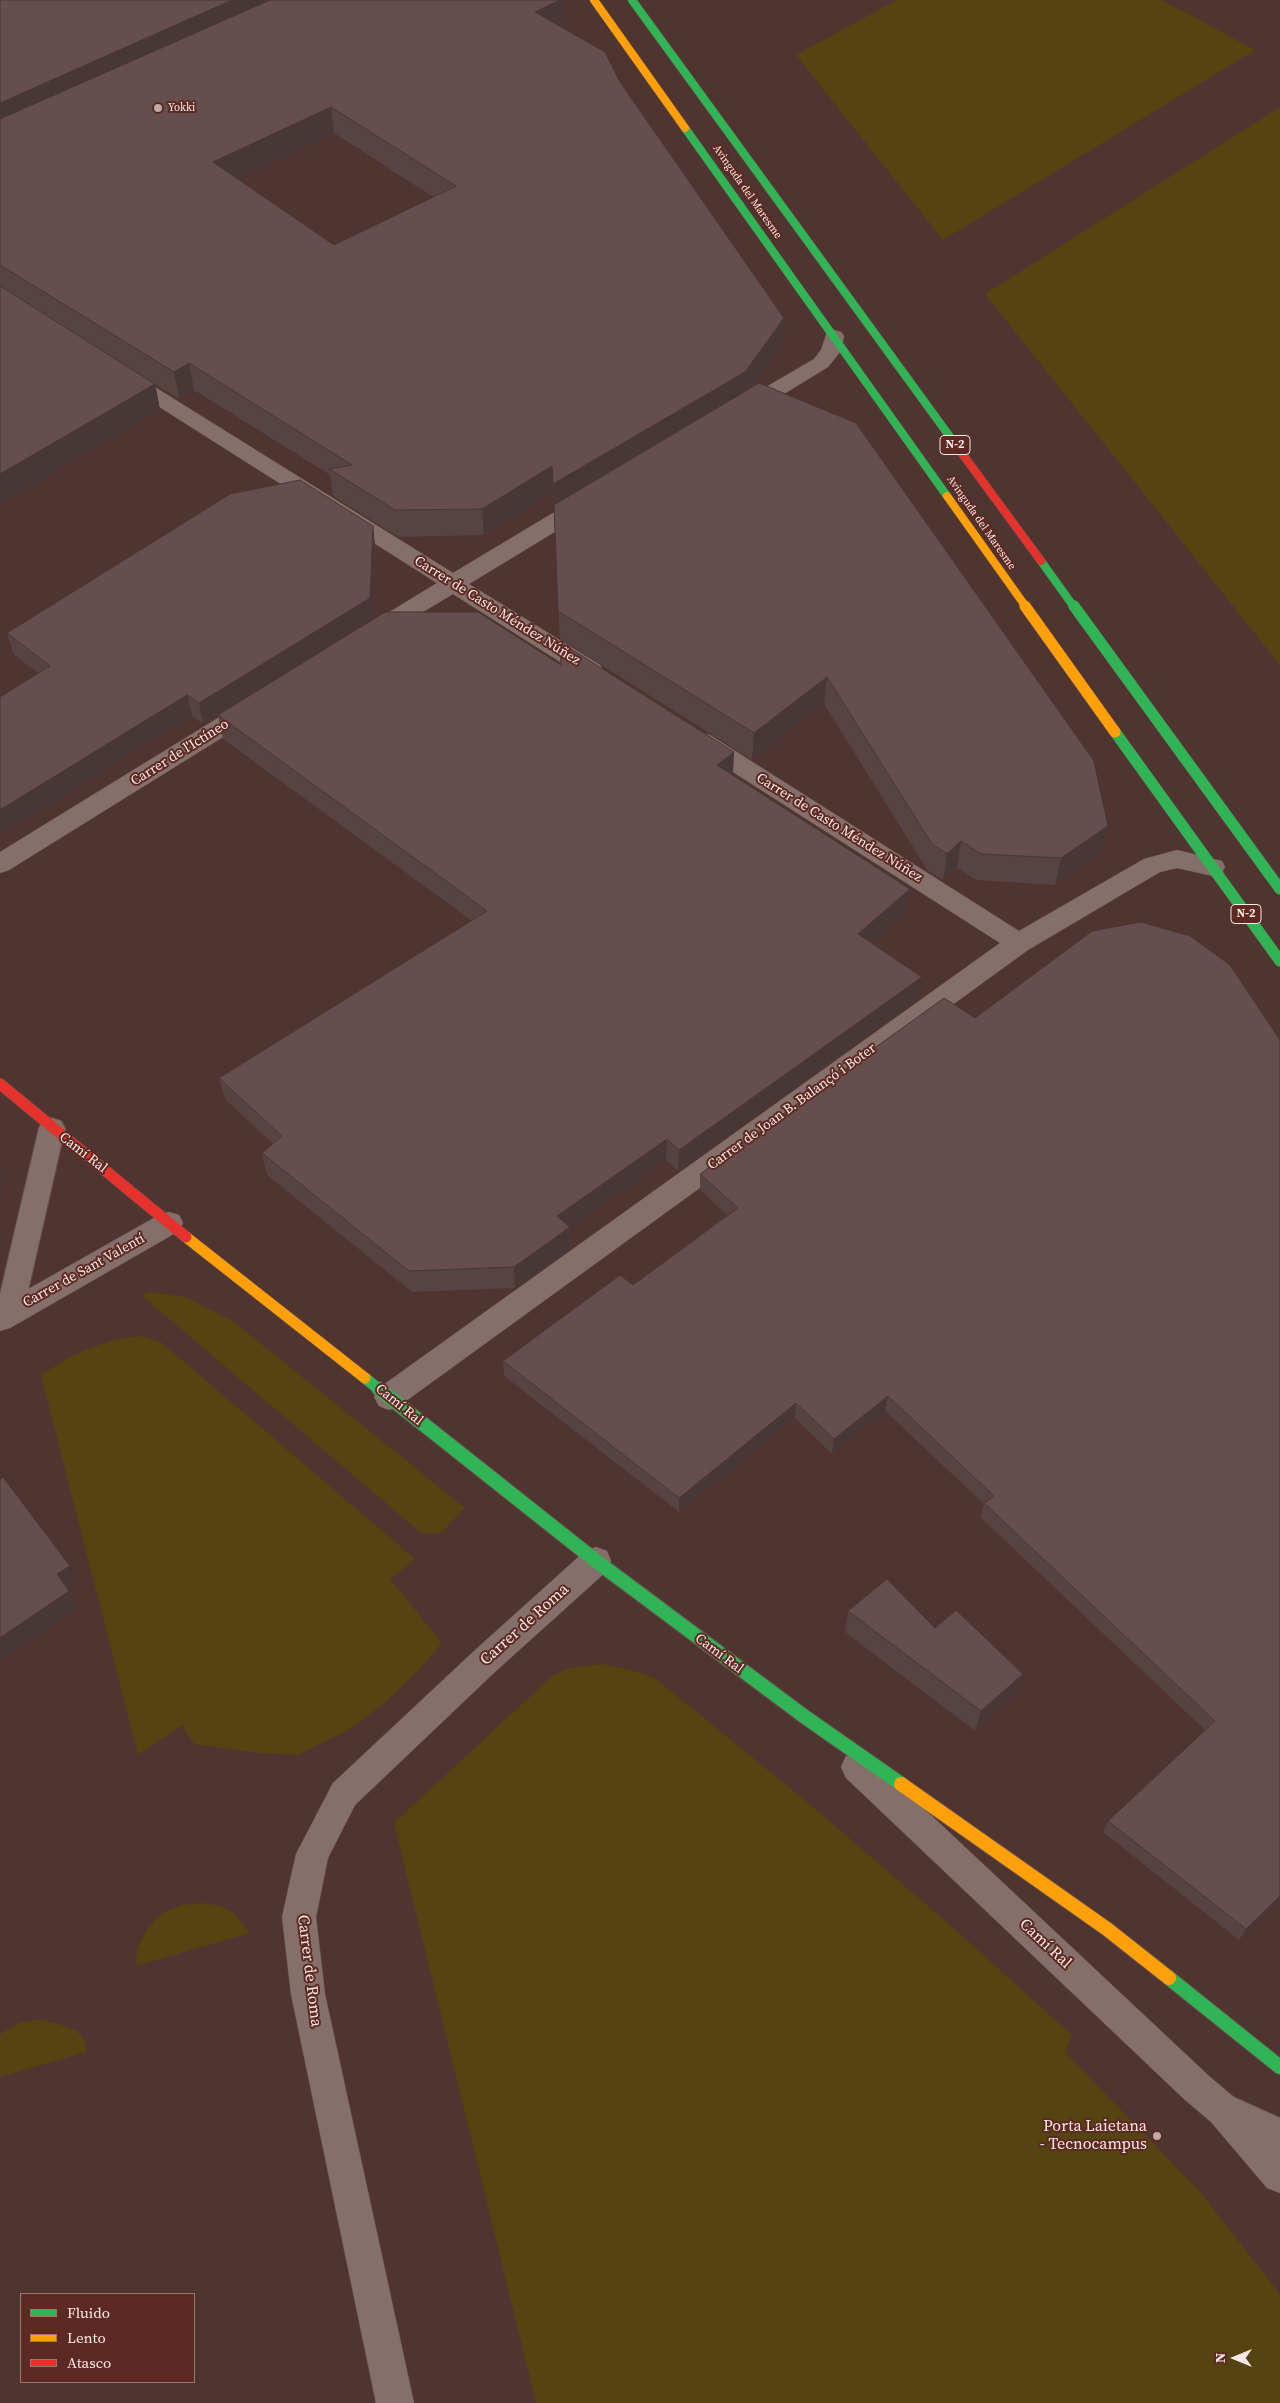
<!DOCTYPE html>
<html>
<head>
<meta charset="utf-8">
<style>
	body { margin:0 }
	#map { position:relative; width:1280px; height:2403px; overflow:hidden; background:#4f342f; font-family:"Source Serif 4",serif }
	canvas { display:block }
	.legend { position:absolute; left:20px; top:2293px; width:175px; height:90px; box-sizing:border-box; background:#5c2a22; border:1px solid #9c7670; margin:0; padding:6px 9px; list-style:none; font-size:15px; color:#fce8e4 }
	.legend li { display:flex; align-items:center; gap:10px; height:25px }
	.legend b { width:25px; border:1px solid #9c7670 }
	.north { position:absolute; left:1210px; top:2333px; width:50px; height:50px; -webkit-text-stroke:4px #5c2a22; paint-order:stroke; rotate:270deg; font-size:14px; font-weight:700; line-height:20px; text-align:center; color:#fce8e4 }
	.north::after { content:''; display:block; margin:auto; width:18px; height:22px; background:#fce8e4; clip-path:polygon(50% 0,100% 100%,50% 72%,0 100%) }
</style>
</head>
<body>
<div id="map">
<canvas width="1280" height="2403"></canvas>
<ul class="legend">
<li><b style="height:6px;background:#30b455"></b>Fluido</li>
<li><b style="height:6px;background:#ff9f0a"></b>Lento</li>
<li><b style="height:6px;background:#e5322d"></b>Atasco</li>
</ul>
<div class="north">N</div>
</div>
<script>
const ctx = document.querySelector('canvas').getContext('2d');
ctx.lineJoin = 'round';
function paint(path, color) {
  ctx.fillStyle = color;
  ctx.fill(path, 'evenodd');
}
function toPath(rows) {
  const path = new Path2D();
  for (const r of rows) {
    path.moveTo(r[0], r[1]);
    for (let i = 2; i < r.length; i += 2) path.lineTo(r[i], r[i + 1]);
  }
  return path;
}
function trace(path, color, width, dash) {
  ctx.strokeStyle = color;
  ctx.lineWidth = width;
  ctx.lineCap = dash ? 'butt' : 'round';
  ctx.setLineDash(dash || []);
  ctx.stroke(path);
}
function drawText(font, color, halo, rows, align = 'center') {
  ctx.font = font + ' "Source Serif 4",serif';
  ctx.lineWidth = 4;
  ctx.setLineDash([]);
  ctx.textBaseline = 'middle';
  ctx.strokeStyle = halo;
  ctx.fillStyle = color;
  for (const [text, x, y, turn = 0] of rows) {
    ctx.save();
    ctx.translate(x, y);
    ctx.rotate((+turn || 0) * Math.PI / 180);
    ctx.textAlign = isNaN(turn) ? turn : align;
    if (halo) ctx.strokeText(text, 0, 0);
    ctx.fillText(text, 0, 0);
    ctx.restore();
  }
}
const green = toPath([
	[897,0,1162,0,1255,50,943,240,796,55],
	[1280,107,1280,665,985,294],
	[151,1292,185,1297,234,1322,465,1508,440,1534,421,1533,141,1295],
	[140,1336,161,1342,415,1559,390,1579,442,1643,416,1673,381,1706,347,1731,297,1755,258,1753,194,1744,182,1725,138,1755,41,1375,68,1358,95,1346,117,1339],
	[602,1664,628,1669,655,1678,813,1807,950,1925,1072,2035,1065,2052,1200,2192,1280,2294,1280,2403,536,2403,394,1823,553,1675,570,1668],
	[204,1903,221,1906,233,1913,250,1933,136,1966,137,1948,147,1929,162,1913,181,1905],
	[38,2019,60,2024,77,2031,85,2041,86,2052,0,2077,0,2034,19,2023]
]);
const lane = toPath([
	[52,1118,61,1121,65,1128,23,1313,19,1321,9,1324,0,1321,0,1294,39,1128,43,1121,52,1118],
	[1229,2095,1280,2118,1280,2153,1217,2124,1212,2112,1217,2100,1229,2095]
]);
const street = toPath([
	[834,330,841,332,844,336,841,351,828,367,751,414,744,415,737,414,734,409,737,404,814,359,821,350,827,332,834,330],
	[127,372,134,374,453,573,578,498,586,496,594,498,597,503,594,508,469,584,600,665,604,671,600,677,592,679,584,677,453,594,381,637,373,640,365,637,362,632,365,627,437,583,120,382,117,378,120,374,127,372],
	[252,700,260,702,264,708,260,714,9,870,0,873,0,852,244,702,252,700],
	[702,733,710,735,1019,931,1144,859,1177,850,1222,861,1225,867,1222,873,1213,876,1177,868,1160,872,1028,950,399,1406,389,1410,379,1406,374,1397,379,1388,1000,943,694,747,690,741,694,735,702,733],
	[169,1212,179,1215,183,1223,179,1231,10,1328,0,1331,0,1305,159,1215,169,1212],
	[596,1547,607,1551,611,1561,607,1571,496,1671,355,1805,328,1858,316,1917,325,1994,414,2403,376,2403,291,1994,282,1917,296,1854,333,1783,474,1651,585,1551,596,1547],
	[857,1752,868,1756,1209,2076,1235,2098,1280,2148,1280,2193,1267,2188,1211,2122,1185,2100,846,1778,841,1767,846,1756,857,1752]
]);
const fastFar2 = toPath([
	[632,0,961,452],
	[685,128,947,496],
	[1041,561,1074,607]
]);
const fastFar1 = toPath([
	[1074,606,1280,889],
	[1115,732,1280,961],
	[365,1378,381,1391]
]);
const fast = toPath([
	[379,1389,596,1561,805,1717,901,1784],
	[1169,1978,1280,2067]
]);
const slowFar2 = toPath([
	[594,0,685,128],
	[947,496,1026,607]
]);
const slowFar1 = toPath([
	[1025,606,1115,732],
	[186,1237,365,1378]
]);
const slow = toPath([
	[901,1784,1107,1929,1169,1978]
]);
const jamFar1 = toPath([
	[961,452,1041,561]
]);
const jam = toPath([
	[0,1084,186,1237]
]);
const wall = toPath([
	[0,0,563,25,560,26,620,82,783,344,751,388,1101,852,1055,885,976,880,957,868,943,880,928,871,824,704,752,760,560,639,553,492,484,535,398,537,333,496,330,475,194,390,179,399,155,384,160,410,0,504],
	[334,133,433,197,334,245,238,179],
	[373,526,375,547,373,619,203,724,192,716,38,673,13,654,7,633],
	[218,715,733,776,910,889,906,912,871,943,918,999,678,1171,666,1160,570,1228,571,1248,515,1288,412,1292,267,1175,262,1153,273,1144,225,1099,219,1078,472,921,223,739],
	[975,1018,1280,1040,1280,1899,1239,1940,1103,1832,1108,1821,1205,1730,980,1517,984,1504,885,1411,832,1454,795,1418,679,1512,504,1376,503,1361,633,1285,727,1215,700,1190,700,1174],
	[848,1611,935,1628,1016,1694,975,1731,845,1632]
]);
const shadedWall = toPath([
	[232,0,294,0,0,132,0,103],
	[560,0,562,0,563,25,536,38,535,12],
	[331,107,334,133,218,189,213,162],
	[784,318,783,344,744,398,554,511,553,484],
	[189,363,194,390,179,399,174,372],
	[155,384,160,410,0,504,0,474],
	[552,466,553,492,484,535,482,509],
	[373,526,375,547,373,619,203,724,199,703],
	[827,677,824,704,752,760,754,733],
	[187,695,192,716,0,835,0,810],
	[734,752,733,775,717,765],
	[1108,826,1101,852,1055,885,1061,858],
	[961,841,957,868,943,880,947,854],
	[910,889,906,912,855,957,858,934],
	[922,977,918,999,678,1171,679,1150],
	[667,1139,666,1160,570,1228,571,1248,515,1288,514,1267,557,1216],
	[0,1171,4,1180,0,1193],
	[888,1396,885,1411,832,1454,834,1439],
	[796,1403,795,1418,679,1512,679,1498],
	[70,1566,78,1583,66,1592,57,1574],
	[69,1591,77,1609,0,1661,0,1638],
	[1023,1674,1016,1694,975,1731,981,1711],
	[1280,1896,1280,1899,1239,1940,1246,1929]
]);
const building = toPath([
	[0,0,232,0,0,103,0,0],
	[270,0,560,0,535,12,605,52,620,82,784,318,745,372,553,484,552,466,482,509,395,510,329,469,352,465,189,363,174,372,0,265,0,119,270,0],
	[331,107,456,186,334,245,213,162,331,107],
	[0,286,155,384,0,474,0,286],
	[759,383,856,423,1094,761,1108,826,1061,858,981,854,961,841,947,854,932,844,827,677,754,733,558,611,554,505,759,383],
	[300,480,373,526,370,598,199,703,187,695,0,810,0,697,50,666,7,633,230,494,300,480],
	[385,612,478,612,561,665,560,642,734,752,717,765,910,889,858,934,922,977,679,1150,667,1139,557,1216,570,1227,514,1267,409,1271,262,1153,282,1136,219,1078,487,911,218,715,385,612],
	[1141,922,1190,936,1230,965,1280,1040,1280,1896,1246,1929,1108,1821,1215,1721,984,1503,994,1496,888,1396,834,1439,796,1403,679,1498,503,1361,620,1275,633,1285,738,1208,700,1174,944,998,975,1018,1092,931,1141,922],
	[3,1477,70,1566,57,1574,69,1591,0,1638,0,1479,3,1477],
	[887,1579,935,1628,956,1610,1023,1674,981,1711,848,1611,887,1579]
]);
const markers = [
	[158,108,5,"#bfa9a5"],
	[1157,2136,5,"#bfa9a5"]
];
const farPoinames = [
	["Yokki",168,108]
];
const farStreetnames = [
	["Avinguda del Maresme",747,192,55],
	["Avinguda del Maresme",981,523,55]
];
const shields = [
	[955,445,30],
	[1246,914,30]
];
const shieldNames = [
	["N-2",955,445],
	["N-2",1246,914]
];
const streetNames = [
	["Carrer de Casto Méndez Núñez",497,611,32],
	["Carrer de l'Ictíneo",180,753,-32],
	["Carrer de Casto Méndez Núñez",839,828,32],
	["Carrer de Joan B. Balançó i Boter",792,1107,-36],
	["Camí Ral",83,1153,38],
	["Carrer de Sant Valentí",84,1271,-29],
	["Camí Ral",399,1405,39],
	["Camí Ral",719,1654,37]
];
const nearStreetnames = [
	["Carrer de Roma",525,1625,-42],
	["Camí Ral",1045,1944,43],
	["Carrer de Roma",309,1971,83]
];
const nearPoinames = [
	["Porta Laietana",1147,2127],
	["- Tecnocampus",1147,2145]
];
paint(green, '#554312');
trace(lane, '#66514e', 2);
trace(street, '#66514e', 1);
trace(fastFar2, '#66514e', 9);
trace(fastFar1, '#66514e', 12);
trace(fast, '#66514e', 16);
trace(slowFar2, '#66514e', 9);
trace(slowFar1, '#66514e', 12);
trace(slow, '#66514e', 16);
trace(jamFar1, '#66514e', 9);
trace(jam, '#66514e', 12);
paint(lane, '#856f6a');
paint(street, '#856f6a');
trace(fastFar2, '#30b455', 8);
trace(fastFar1, '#30b455', 11);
trace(fast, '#30b455', 14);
trace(slowFar2, '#ff9f0a', 8);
trace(slowFar1, '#ff9f0a', 11);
trace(slow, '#ff9f0a', 14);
trace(jamFar1, '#e5322d', 8);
trace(jam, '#e5322d', 11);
paint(wall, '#574342');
paint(shadedWall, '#473736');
paint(building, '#654e4d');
trace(building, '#473736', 1);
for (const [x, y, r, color] of markers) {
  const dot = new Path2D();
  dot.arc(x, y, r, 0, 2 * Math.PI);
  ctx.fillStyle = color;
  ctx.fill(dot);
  trace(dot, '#5c2a22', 2);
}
drawText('11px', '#fce8e4', '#5c2a22', farPoinames, 'left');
drawText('11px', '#fce8e4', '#5c2a22', farStreetnames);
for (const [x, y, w] of shields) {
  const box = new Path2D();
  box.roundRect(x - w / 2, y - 9.5, w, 19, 4);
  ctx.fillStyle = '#5c2a22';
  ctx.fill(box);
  trace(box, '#fce8e4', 1);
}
drawText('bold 12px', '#fce8e4', null, shieldNames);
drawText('14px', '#fce8e4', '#5c2a22', streetNames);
drawText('16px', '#fce8e4', '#5c2a22', nearStreetnames);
drawText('16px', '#fce8e4', '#5c2a22', nearPoinames, 'right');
</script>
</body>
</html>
